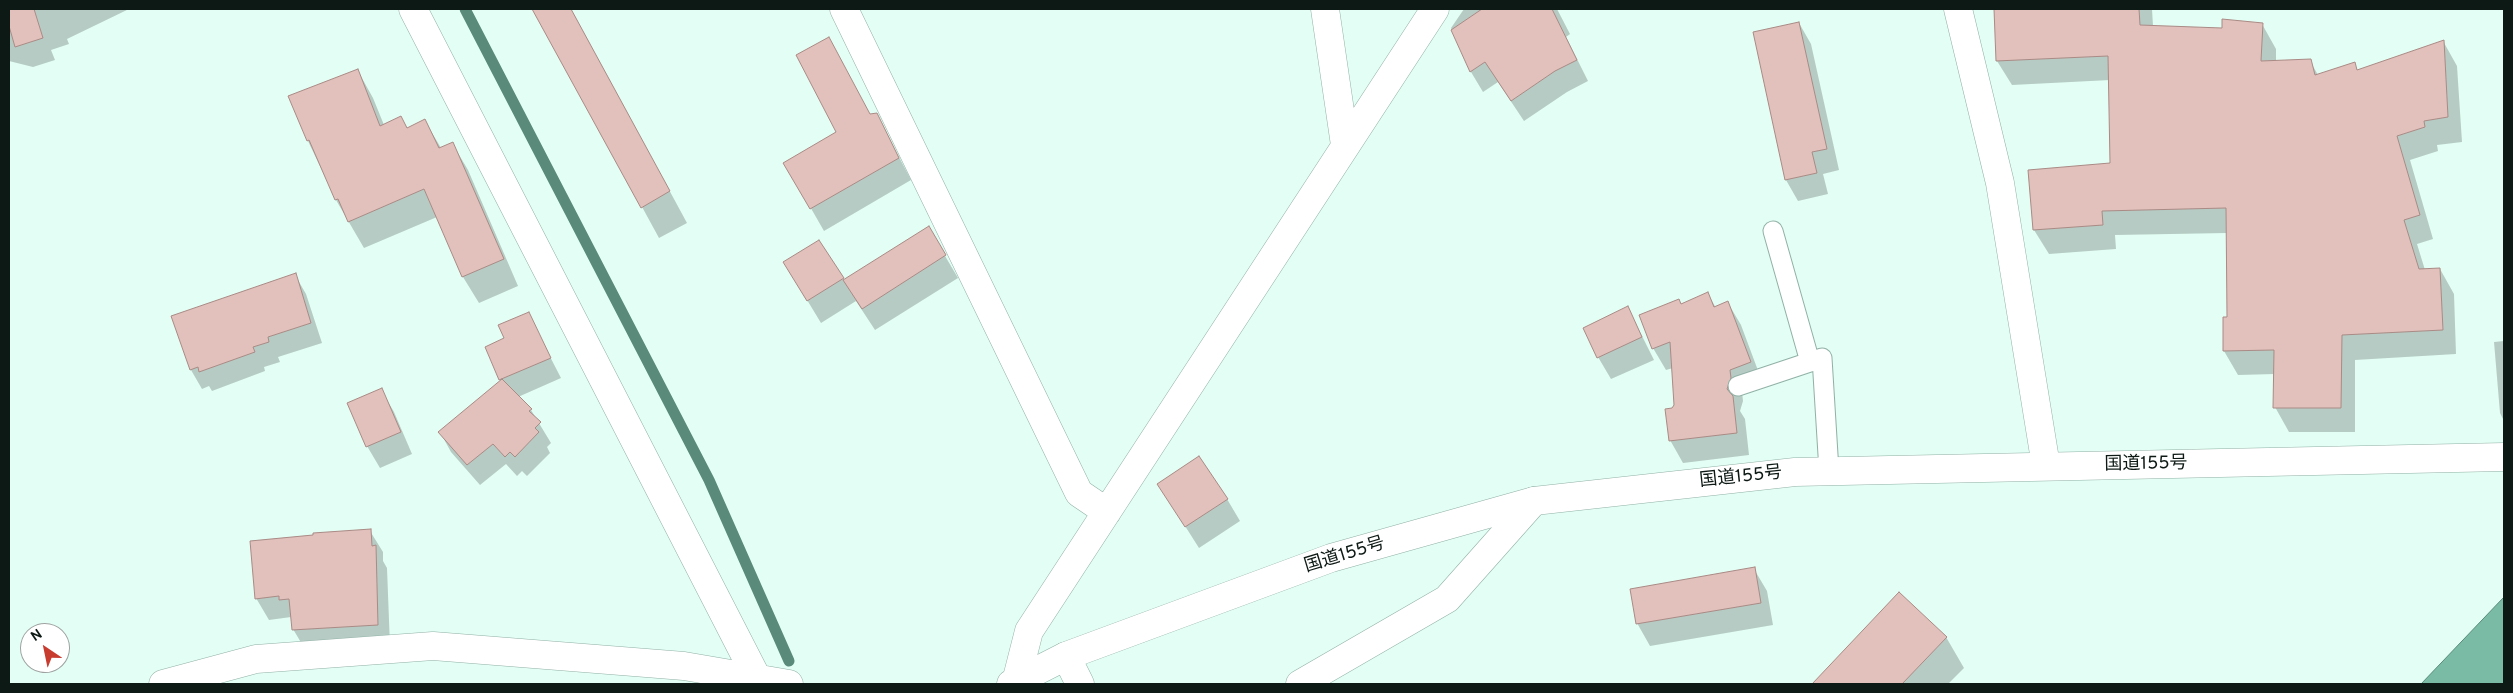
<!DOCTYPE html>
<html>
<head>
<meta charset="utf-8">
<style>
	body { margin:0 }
	#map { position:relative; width:2513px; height:693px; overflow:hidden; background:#e3fef4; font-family:Overpass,sans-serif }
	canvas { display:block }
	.frame { position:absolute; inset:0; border:10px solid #0d1915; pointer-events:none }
	.north { position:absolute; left:20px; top:623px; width:50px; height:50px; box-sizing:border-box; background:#fff; border:1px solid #9ea3a1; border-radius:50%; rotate:326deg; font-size:14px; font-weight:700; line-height:20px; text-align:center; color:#0d1915 }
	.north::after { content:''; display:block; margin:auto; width:18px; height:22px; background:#c83b2f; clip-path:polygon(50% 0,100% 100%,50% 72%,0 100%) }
</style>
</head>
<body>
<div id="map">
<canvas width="2513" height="693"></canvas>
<div class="frame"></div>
<div class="north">N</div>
</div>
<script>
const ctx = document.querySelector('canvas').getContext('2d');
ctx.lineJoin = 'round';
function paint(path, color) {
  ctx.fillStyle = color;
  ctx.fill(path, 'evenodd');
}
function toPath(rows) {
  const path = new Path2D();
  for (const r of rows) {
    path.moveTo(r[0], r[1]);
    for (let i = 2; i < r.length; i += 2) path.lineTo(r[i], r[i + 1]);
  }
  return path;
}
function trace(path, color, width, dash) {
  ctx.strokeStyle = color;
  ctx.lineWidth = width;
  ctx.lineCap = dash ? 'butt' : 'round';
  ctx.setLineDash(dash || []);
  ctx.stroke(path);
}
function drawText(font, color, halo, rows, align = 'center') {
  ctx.font = font + ' Overpass,"Noto Sans JP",sans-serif';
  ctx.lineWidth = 4;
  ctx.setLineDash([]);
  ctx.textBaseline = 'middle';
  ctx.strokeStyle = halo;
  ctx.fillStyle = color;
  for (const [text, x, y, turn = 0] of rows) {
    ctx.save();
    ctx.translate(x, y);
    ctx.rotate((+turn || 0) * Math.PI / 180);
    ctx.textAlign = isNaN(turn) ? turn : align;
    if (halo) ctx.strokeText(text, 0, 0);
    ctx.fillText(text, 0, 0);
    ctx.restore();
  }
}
const water = toPath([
	[2504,597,2504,684,2421,684,2504,597]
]);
const shadow = toPath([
	[9,9,129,9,67,39,69,44,51,50,55,60,33,67,9,61],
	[534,9,571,9,687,223,659,238],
	[1464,9,1557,9,1570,34,1566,37,1588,81,1567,92,1524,121,1498,82,1483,92,1471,72,1451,28],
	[1996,9,2152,9,2153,26,2223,30,2262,24,2276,49,2276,62,2310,61,2318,75,2354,64,2358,71,2443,41,2457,66,2462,142,2437,145,2438,151,2410,160,2433,239,2417,244,2425,270,2440,269,2454,294,2456,354,2355,360,2355,432,2289,432,2275,407,2275,374,2238,375,2224,351,2229,318,2227,233,2115,235,2116,249,2049,254,2034,230,2030,171,2111,164,2110,80,2012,85,1997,61],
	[1799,23,1811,44,1839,170,1823,174,1828,194,1798,201,1786,180],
	[358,71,373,98,384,125,401,117,408,129,425,121,441,148,452,143,468,170,518,286,479,303,463,277,437,217,364,248,336,200,308,141],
	[870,115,877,115,911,180,824,231,785,163],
	[928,227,958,278,875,330,856,301,821,323,798,285,819,242,844,281],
	[295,275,306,294,322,343,278,357,280,362,264,367,265,371,212,391,209,386,202,389,191,370],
	[1708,294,1716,308,1728,303,1741,325,1763,384,1742,392,1743,401,1740,411,1745,419,1749,455,1683,463,1670,440,1675,405,1673,368,1666,370,1653,348,1681,305],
	[1628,308,1654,360,1611,379,1598,357],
	[528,314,561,378,518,397,531,410,551,443,547,447,550,453,527,476,522,471,517,476,506,464,480,485,451,452,440,432,501,381,505,339],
	[2504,341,2504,421,2500,413,2494,342],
	[381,390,394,412,412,454,380,468,367,446],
	[1159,485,1227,499,1240,521,1199,548],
	[370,531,383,552,383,561,387,568,390,646,306,651,293,629,291,617,269,620,256,598],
	[1754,569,1767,591,1773,625,1650,646,1637,623],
	[1899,594,1946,637,1964,668,1948,684,1814,684]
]);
const stream = toPath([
	[465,9,709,480,789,661]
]);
const building = toPath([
	[9,9,34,9,43,38,15,47,9,26,9,9],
	[532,9,571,9,670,191,641,208,532,9],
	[1482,9,1552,9,1577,60,1555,71,1511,101,1485,62,1470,72,1451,30,1482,9],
	[1994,9,2139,9,2140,25,2222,28,2222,19,2263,23,2261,61,2311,59,2315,75,2355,62,2357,70,2444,40,2448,117,2424,121,2425,127,2397,136,2420,215,2404,220,2419,269,2440,268,2443,330,2342,335,2341,408,2273,408,2274,350,2223,351,2223,317,2227,317,2226,208,2102,211,2103,225,2033,230,2028,170,2110,163,2108,56,1996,61,1994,9],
	[1799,22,1827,149,1812,152,1817,173,1785,180,1753,32,1799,22],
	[829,37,870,114,877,113,899,158,810,209,783,163,836,132,796,55,829,37],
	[358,69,380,126,401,116,407,128,425,119,439,148,453,142,504,259,462,277,424,189,348,222,338,199,335,200,309,140,307,141,288,96,358,69],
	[929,226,946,255,862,309,843,280,929,226],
	[819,240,844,278,807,301,783,262,819,240],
	[296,273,311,323,268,337,269,342,253,347,255,352,199,372,198,367,190,370,171,316,296,273],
	[1708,292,1714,307,1728,301,1751,362,1730,370,1731,378,1727,389,1733,396,1737,433,1669,441,1665,409,1672,408,1674,405,1670,342,1652,349,1639,315,1679,299,1681,304,1708,292],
	[1628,306,1642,337,1597,358,1583,328,1628,306],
	[529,312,551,358,499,380,485,347,504,338,498,325,529,312],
	[502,379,532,409,529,411,541,422,535,428,539,432,515,457,510,452,505,457,493,444,467,465,438,432,502,379],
	[382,388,401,432,366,447,347,403,382,388],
	[1199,456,1228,499,1185,527,1157,484,1199,456],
	[371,529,372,546,376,545,378,625,292,630,289,599,279,600,279,596,255,599,250,541,313,535,313,533,371,529],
	[1755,567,1761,603,1636,624,1630,589,1755,567],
	[1899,592,1947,637,1902,684,1812,684,1899,592]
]);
const lane = toPath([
	[1773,231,1810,362],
	[1738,386,1822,358,1829,471]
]);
const street = toPath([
	[413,9,760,684],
	[844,9,1079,493,1107,512],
	[1325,9,1345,145],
	[1958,9,2000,183,2046,466],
	[1066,656,1080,684],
	[1016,682,1029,631,1435,9],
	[163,684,256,659,433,646,684,666,789,684]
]);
const secondary = toPath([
	[1300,684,1447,599,1534,501]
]);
const highway = toPath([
	[1011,684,1066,656,1331,558,1534,501,1795,472,2504,457]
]);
const streetNames = [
	["国道155号",2146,465,-1],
	["国道155号",1741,478,-6],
	["国道155号",1345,556,-17]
];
paint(water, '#7abba5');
trace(water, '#598a7a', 1);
paint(shadow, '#0003');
trace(stream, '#598a7a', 11);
paint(building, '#e2c1bc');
trace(building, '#a98a85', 1);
trace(lane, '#91b1a5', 21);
trace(street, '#91b1a5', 29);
trace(secondary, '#91b1a5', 29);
trace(highway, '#91b1a5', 29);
trace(lane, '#fff', 19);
trace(street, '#fff', 28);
trace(secondary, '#fff', 28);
trace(highway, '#fff', 28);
drawText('18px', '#0d1915', '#fff', streetNames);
</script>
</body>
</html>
